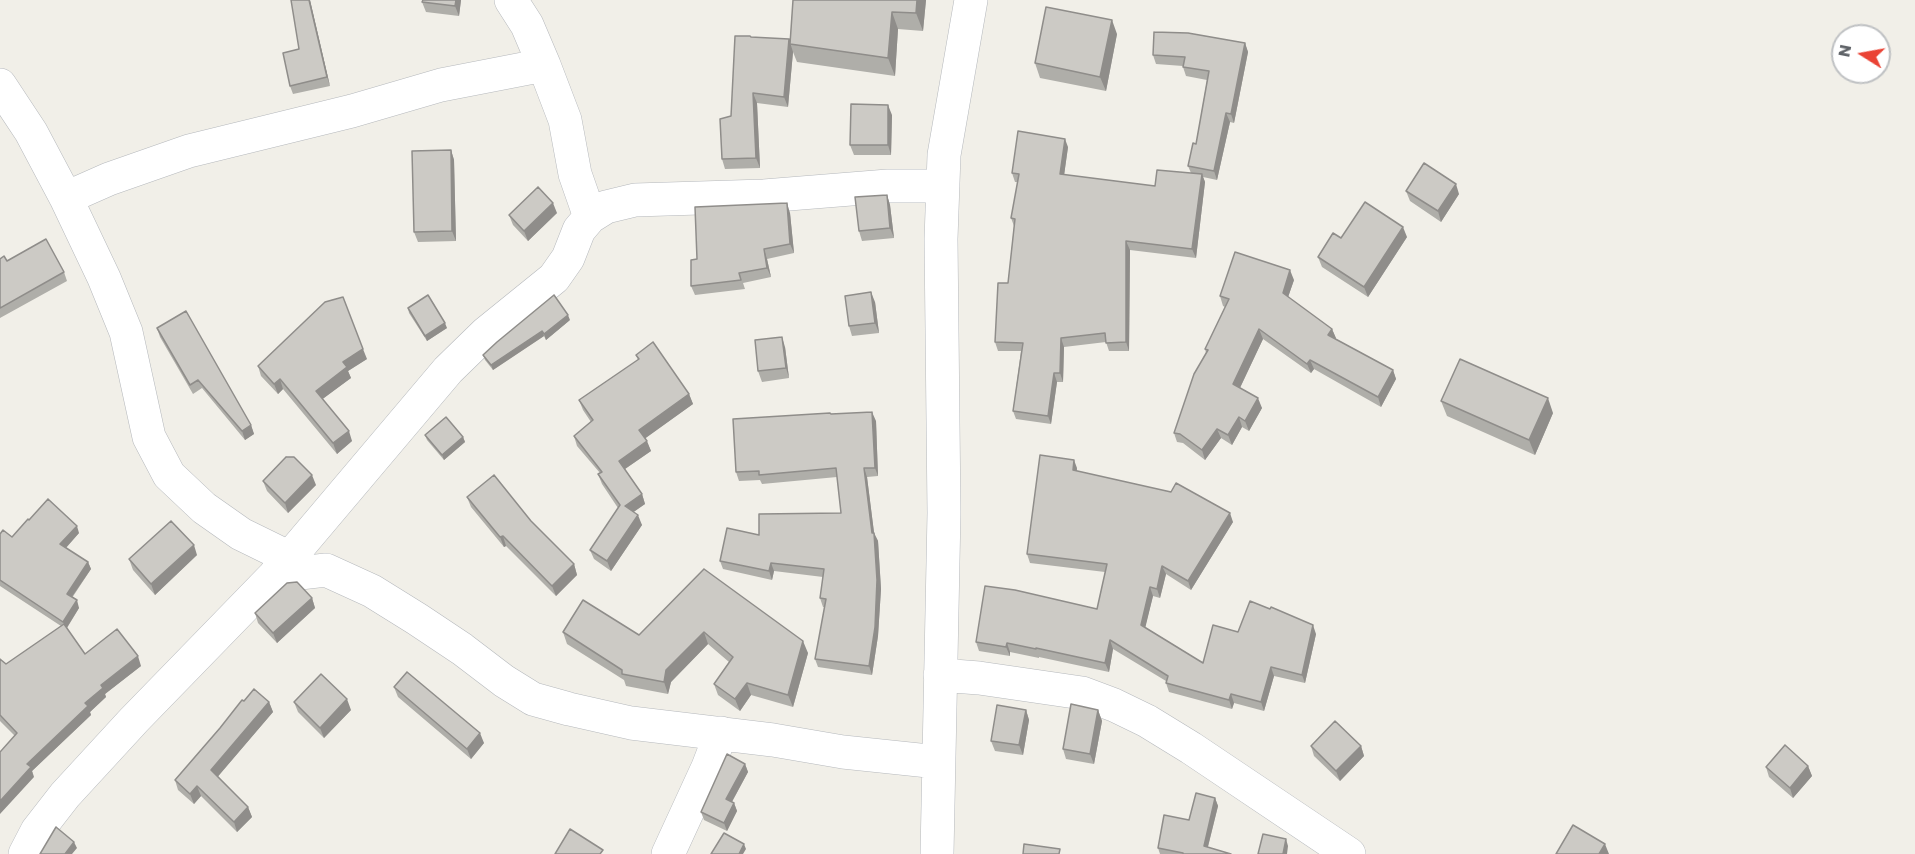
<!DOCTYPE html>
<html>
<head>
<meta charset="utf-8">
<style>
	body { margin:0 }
	#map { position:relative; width:1915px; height:854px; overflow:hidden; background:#f1efe8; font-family:Poppins,sans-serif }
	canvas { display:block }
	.north { position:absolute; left:1831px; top:24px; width:60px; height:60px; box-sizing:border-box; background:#fff; border:2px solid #bfc1c3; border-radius:50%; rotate:281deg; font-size:16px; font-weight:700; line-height:24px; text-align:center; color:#5f6368 }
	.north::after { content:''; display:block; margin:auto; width:21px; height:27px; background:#ea4335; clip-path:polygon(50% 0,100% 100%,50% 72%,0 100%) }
</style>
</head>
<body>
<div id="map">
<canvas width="1915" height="854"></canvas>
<div class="north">N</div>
</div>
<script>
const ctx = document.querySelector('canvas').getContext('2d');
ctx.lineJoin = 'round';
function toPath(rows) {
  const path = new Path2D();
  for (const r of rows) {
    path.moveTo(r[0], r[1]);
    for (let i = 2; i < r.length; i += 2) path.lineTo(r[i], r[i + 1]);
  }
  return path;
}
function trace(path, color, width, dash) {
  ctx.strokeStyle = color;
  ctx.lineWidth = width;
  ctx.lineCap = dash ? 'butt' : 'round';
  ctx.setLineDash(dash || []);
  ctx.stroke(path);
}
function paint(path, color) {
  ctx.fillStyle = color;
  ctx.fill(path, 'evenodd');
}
const minor = toPath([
	[511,0,527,25,544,65,565,120,575,174,590,217],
	[0,85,31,132,66,198,104,278,126,332,149,437,169,475,204,508,241,534,290,558],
	[66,198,109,179,189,151,352,111,441,85,544,65],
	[274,576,326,570,372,591,417,619,462,649,504,681,533,699,569,709,631,723,773,740,843,752,938,762],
	[940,675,979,678,1082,693,1114,705,1147,721,1191,748,1349,854],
	[25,854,37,831,65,795,134,720,274,576,448,370,486,333,554,278,568,258,579,230,590,217,606,207,635,200,764,196,888,186,943,186],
	[668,854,708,767,721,733],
	[937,854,944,513,941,239,944,155,971,0]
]);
const wall = toPath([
	[310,0,330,86,293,94,290,86],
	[461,0,459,16,426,12,422,2],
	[793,0,926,0,923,31,898,29,895,76,797,62,793,52,788,107,757,103,760,168,725,169,722,159,731,116,751,37,790,42],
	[1117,34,1106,91,1040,78,1035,63],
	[1245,43,1248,52,1234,123,1230,122,1217,180,1203,177,1205,182,1196,258,1130,250,1129,351,1109,351,1106,342,1064,347,1063,382,1057,382,1051,424,1016,419,1013,411,1021,351,998,351,995,342,1008,283,1014,226,1011,218,1018,182,1015,182,1012,173,1068,147,1064,175,1155,186,1191,173,1188,166,1196,144,1207,80,1186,76,1183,67,1183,66,1156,64,1153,55],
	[892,115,891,155,854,155,850,145],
	[451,150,454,160,456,241,418,242,414,232],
	[1406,191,1459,194,1441,222,1410,201],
	[887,195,890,205,894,238,862,241,859,231],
	[557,213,528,241,513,225,509,215],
	[790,213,794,253,767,259,771,277,743,283,745,289,695,295,691,286,697,259],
	[1407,237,1368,297,1322,267,1318,257,1341,238],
	[0,259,64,272,67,281,0,318],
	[1294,280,1288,297,1332,329,1336,339,1393,370,1396,379,1381,407,1314,369,1311,373,1263,339,1240,388,1262,408,1249,431,1242,427,1232,445,1221,438,1205,460,1183,443,1177,442,1174,433,1206,353,1205,349,1225,307,1223,306,1220,296],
	[875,302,879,333,852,336,849,326],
	[408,308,447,328,427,341,409,313],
	[570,320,546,340,544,336,493,370,485,360,483,355],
	[157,328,251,425,254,434,245,440,202,388,193,394,160,337],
	[785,347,789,378,762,382,758,371],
	[636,355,689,394,693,404,645,438,651,451,625,469,642,494,645,504,633,512,642,525,611,571,594,559,590,550,618,508,602,484,598,474,600,473,577,446,574,436,591,422,583,410,579,400,638,360],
	[367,359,348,371,351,378,322,399,352,441,337,454,283,389,278,394,261,376,258,366],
	[1441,401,1553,413,1535,455,1447,416],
	[831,414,876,421,878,476,867,477,874,533,878,541,881,589,878,636,872,675,818,667,815,659,825,607,823,607,820,598,823,577,774,571,772,580,723,569,720,561,759,535,841,513,837,477,762,484,760,480,739,481,736,472],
	[425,435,463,437,465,442,444,460,427,440],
	[1077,468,1077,471,1233,522,1191,590,1166,574,1160,598,1153,596,1145,627,1203,663,1238,632,1316,634,1305,683,1274,676,1264,711,1234,703,1232,709,1169,692,1166,683,1166,681,1113,649,1109,672,1039,657,1039,658,1010,652,1010,656,979,651,976,642,1097,609,1105,572,1030,563,1027,554],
	[263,481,316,485,288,513,267,491],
	[467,497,531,521,574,564,577,575,556,596,506,546,504,547,471,507],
	[29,520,79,533,66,548,88,562,91,569,72,598,79,608,67,628,85,654,141,666,105,694,106,697,90,712,91,715,32,771,34,777,15,736,0,721,0,659,6,664,61,626,0,586,0,534,12,537],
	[197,555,155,595,133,570,129,559],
	[704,569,808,653,793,707,751,695,740,711,718,695,714,684,729,662,708,644,671,682,668,694,626,686,624,680,567,644,563,632,639,635],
	[312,598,315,608,277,643,258,623,255,613],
	[394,687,484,743,471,759,398,697],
	[244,701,269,702,273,712,218,776,248,807,252,817,237,832,201,796,194,804,178,790,175,780],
	[294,702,351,710,324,738,298,712],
	[1026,710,1029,720,1023,755,995,751,991,741],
	[1098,710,1102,721,1094,764,1066,759,1063,749],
	[1311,746,1361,746,1364,756,1340,781,1314,756],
	[745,764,748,772,732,802,734,803,737,811,727,831,704,820,701,812],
	[1808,766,1812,776,1793,798,1769,777,1766,767],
	[1215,798,1218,806,1208,847,1231,854,1160,854,1158,848,1189,820]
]);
const shadedWall = toPath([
	[309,0,310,0,330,86,327,77],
	[456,0,461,0,459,16,455,6],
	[917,0,926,0,923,31,916,13],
	[892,12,898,29,895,76,888,58],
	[1112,20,1117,34,1106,91,1100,77],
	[789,39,793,52,788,107,784,97],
	[1245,43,1248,52,1234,123,1231,114],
	[753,93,757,103,760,168,756,158],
	[888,105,892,115,891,155,888,145],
	[1226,113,1230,122,1217,180,1214,171],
	[1065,139,1068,147,1063,183,1060,174],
	[451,150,454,160,456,241,452,231],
	[1202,174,1205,182,1196,258,1192,249],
	[1456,184,1459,194,1441,222,1438,211],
	[887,195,890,205,894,238,890,228],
	[553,203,557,213,528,241,524,231],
	[787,203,790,213,794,253,790,244],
	[1403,227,1407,237,1368,297,1364,287],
	[1126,241,1130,250,1129,351,1126,342],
	[764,249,767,259,771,277,767,268],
	[1290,270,1294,280,1286,303,1283,293],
	[871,292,875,302,879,333,875,323],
	[568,315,570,320,546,340,544,334],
	[445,323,447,328,427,341,425,336],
	[1259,329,1263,339,1237,394,1233,384],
	[1332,329,1336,338,1332,344,1328,335],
	[542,331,544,336,493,370,491,365],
	[782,337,785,347,789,378,786,368],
	[1061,338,1064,347,1063,382,1060,373],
	[363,349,367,359,348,371,351,378,320,401,316,391,343,362],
	[1310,360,1314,369,1311,373,1307,364],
	[1393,370,1396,379,1381,407,1378,397],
	[1054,373,1057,382,1051,424,1048,416],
	[280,379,283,389,278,394,274,384],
	[689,394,693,404,643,440,639,430],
	[1258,398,1262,408,1249,431,1245,421],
	[1548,398,1553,413,1535,455,1529,440],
	[872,412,876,421,878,476,875,468],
	[1239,417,1242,427,1232,445,1228,435],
	[251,425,254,434,245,440,242,431],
	[1217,429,1221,438,1205,460,1202,450],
	[349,431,352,441,337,454,333,443],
	[463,437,465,442,444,460,442,455],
	[647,441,651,451,622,471,619,461],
	[1074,460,1077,468,1076,479,1073,470],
	[864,468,867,477,875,540,874,533,878,541,881,589,878,636,872,675,869,666,872,533],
	[312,475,316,485,288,513,285,503],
	[642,494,645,504,628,516,625,506],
	[1230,513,1233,522,1191,590,1188,581],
	[638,515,642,525,611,571,607,561],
	[77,526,79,533,63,551,60,544],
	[503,536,506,546,504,547,500,537],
	[194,545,197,555,155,595,151,584],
	[88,562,91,569,69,601,67,594],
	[771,563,774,571,772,580,769,571],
	[574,564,577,575,556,596,552,586],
	[1162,566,1166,574,1160,598,1157,589],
	[1150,587,1153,596,1144,633,1141,625],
	[312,598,315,608,277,643,273,633],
	[77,600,79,608,66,629,63,622],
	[1313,625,1316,634,1305,683,1302,675],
	[704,632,708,644,671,682,668,694,664,682,666,670],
	[1110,640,1113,649,1109,672,1105,663],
	[803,641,808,653,793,707,788,695],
	[1007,643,1010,652,1010,656,1006,647],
	[138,656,141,666,105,694,106,697,90,712,91,715,32,771,34,777,0,814,0,801,27,764,85,703,101,685],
	[1271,667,1274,676,1264,711,1261,702],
	[747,683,751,695,740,711,735,699],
	[1231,694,1234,703,1232,709,1229,700],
	[347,699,351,710,324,738,320,728],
	[269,702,273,712,215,780,211,770],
	[1026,710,1029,720,1023,755,1019,745],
	[1098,710,1102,721,1094,764,1090,754],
	[480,733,484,743,471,759,467,749],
	[1361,746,1364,756,1340,781,1336,771],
	[745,764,748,772,729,807,726,799],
	[1808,766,1812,776,1793,798,1790,788],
	[197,786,201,796,194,804,190,794],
	[1215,798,1218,806,1206,854,1204,846],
	[734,803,737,811,727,831,724,823],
	[248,807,252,817,237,832,234,822],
	[1286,839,1288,846,1287,854,1283,854],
	[74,842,77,848,72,854,65,854],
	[744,844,746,849,743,854,739,854],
	[1605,844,1609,854,1599,854]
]);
const building = toPath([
	[291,0,309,0,327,77,290,86,283,53,299,49,291,0],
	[423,0,456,0,455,6,422,2,423,0],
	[793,0,917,0,916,13,892,12,888,58,790,44,793,0],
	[1046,7,1112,20,1100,77,1035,63,1046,7],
	[1154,32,1188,33,1245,43,1231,114,1226,113,1214,171,1188,166,1193,143,1196,144,1209,71,1183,67,1185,57,1153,55,1154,32],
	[735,36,750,36,751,37,789,39,784,97,753,93,756,158,722,159,720,119,731,116,735,36],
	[851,104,888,105,888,145,850,145,851,104],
	[1018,131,1065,139,1060,174,1155,186,1157,170,1202,174,1192,249,1126,241,1126,342,1106,343,1105,333,1061,338,1060,373,1054,373,1048,416,1013,411,1023,343,995,342,998,283,1008,283,1015,219,1011,218,1019,174,1012,173,1018,131],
	[451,150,452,231,414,232,412,151,451,150],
	[1424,163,1456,184,1438,211,1406,191,1424,163],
	[538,187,553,203,524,231,509,215,538,187],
	[887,195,890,228,859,231,855,197,887,195],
	[1365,202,1403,227,1364,287,1318,257,1333,233,1341,238,1365,202],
	[787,203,790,244,764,249,767,268,739,273,741,280,691,286,691,260,697,259,695,207,787,203],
	[46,239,64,272,0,308,0,259,4,256,7,261,46,239],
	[1235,252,1290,270,1283,293,1332,329,1328,335,1393,370,1378,397,1310,360,1307,364,1259,329,1233,384,1258,398,1245,421,1239,417,1228,435,1217,429,1202,450,1180,434,1174,433,1194,374,1208,350,1205,349,1229,299,1220,296,1235,252],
	[871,292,875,323,849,326,845,296,871,292],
	[428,295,445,323,425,336,408,308,428,295],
	[554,295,568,315,544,334,542,331,491,365,483,355,497,342,554,295],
	[343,297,363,349,343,362,347,367,316,391,349,431,333,443,280,379,274,384,258,366,325,302,343,297],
	[186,311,251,425,242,431,198,380,190,385,157,328,186,311],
	[782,337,786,368,758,371,755,340,782,337],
	[653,342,689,394,639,430,647,441,619,461,642,494,625,506,638,515,607,561,590,550,620,505,598,474,602,472,574,436,593,420,579,400,639,359,636,355,653,342],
	[1460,359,1548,398,1529,440,1441,401,1460,359],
	[872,412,875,468,864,468,872,533,874,533,877,580,875,627,869,666,815,659,826,599,820,598,824,569,771,563,769,571,720,561,727,528,759,535,759,514,841,513,836,468,759,475,759,471,736,472,733,419,830,413,831,414,872,412],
	[446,417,463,437,442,455,425,435,446,417],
	[1040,455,1074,460,1073,470,1171,492,1176,483,1230,513,1188,581,1162,566,1157,589,1150,587,1141,625,1203,663,1213,625,1238,632,1250,601,1270,609,1271,607,1313,625,1302,675,1271,667,1261,702,1231,694,1229,700,1166,683,1168,676,1110,640,1105,663,1036,648,1036,649,1007,643,1006,647,976,642,985,586,1015,590,1097,609,1107,564,1027,554,1040,455],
	[286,457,294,457,312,475,285,503,263,481,286,457],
	[494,475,531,521,574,564,552,586,503,536,500,537,467,497,494,475],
	[48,499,77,526,60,544,88,562,67,594,77,600,63,622,0,580,0,534,3,530,12,537,28,519,29,520,48,499],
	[171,521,194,545,151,584,129,559,171,521],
	[704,569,803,641,788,695,747,683,735,699,714,684,733,657,704,632,666,670,664,682,622,674,622,670,563,632,583,600,639,635,704,569],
	[297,582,312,598,273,633,255,613,287,583,297,582],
	[64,624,85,654,117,629,138,656,101,685,103,688,85,703,88,706,27,764,31,767,0,801,0,752,17,733,0,715,0,659,6,664,64,624],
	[407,672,480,733,467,749,394,687,407,672],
	[321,674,347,699,320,728,294,702,321,674],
	[254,689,269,702,211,770,248,807,234,822,197,786,190,794,175,780,220,728,242,700,244,701,254,689],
	[1071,704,1098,710,1090,754,1063,749,1071,704],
	[997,705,1026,710,1019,745,991,741,997,705],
	[1335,721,1361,746,1336,771,1311,746,1335,721],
	[1785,745,1808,766,1790,788,1766,767,1785,745],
	[727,754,745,764,726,799,734,803,724,823,701,812,727,754],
	[1196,793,1215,798,1204,846,1231,854,1183,854,1183,853,1158,848,1164,815,1189,820,1196,793],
	[1573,825,1605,844,1599,854,1556,854,1573,825],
	[56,827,74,842,65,854,40,854,56,827],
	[570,829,603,850,600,854,555,854,570,829],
	[724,833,744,844,739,854,711,854,724,833],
	[1263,834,1286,839,1283,854,1258,854,1263,834],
	[1024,844,1060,849,1059,854,1023,854,1024,844]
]);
trace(minor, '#b5b8bc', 34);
trace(minor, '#fff', 33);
paint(wall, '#afaea9');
paint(shadedWall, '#8f8d8a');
paint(building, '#cccac5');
trace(building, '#8f8d8a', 1.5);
</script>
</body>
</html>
